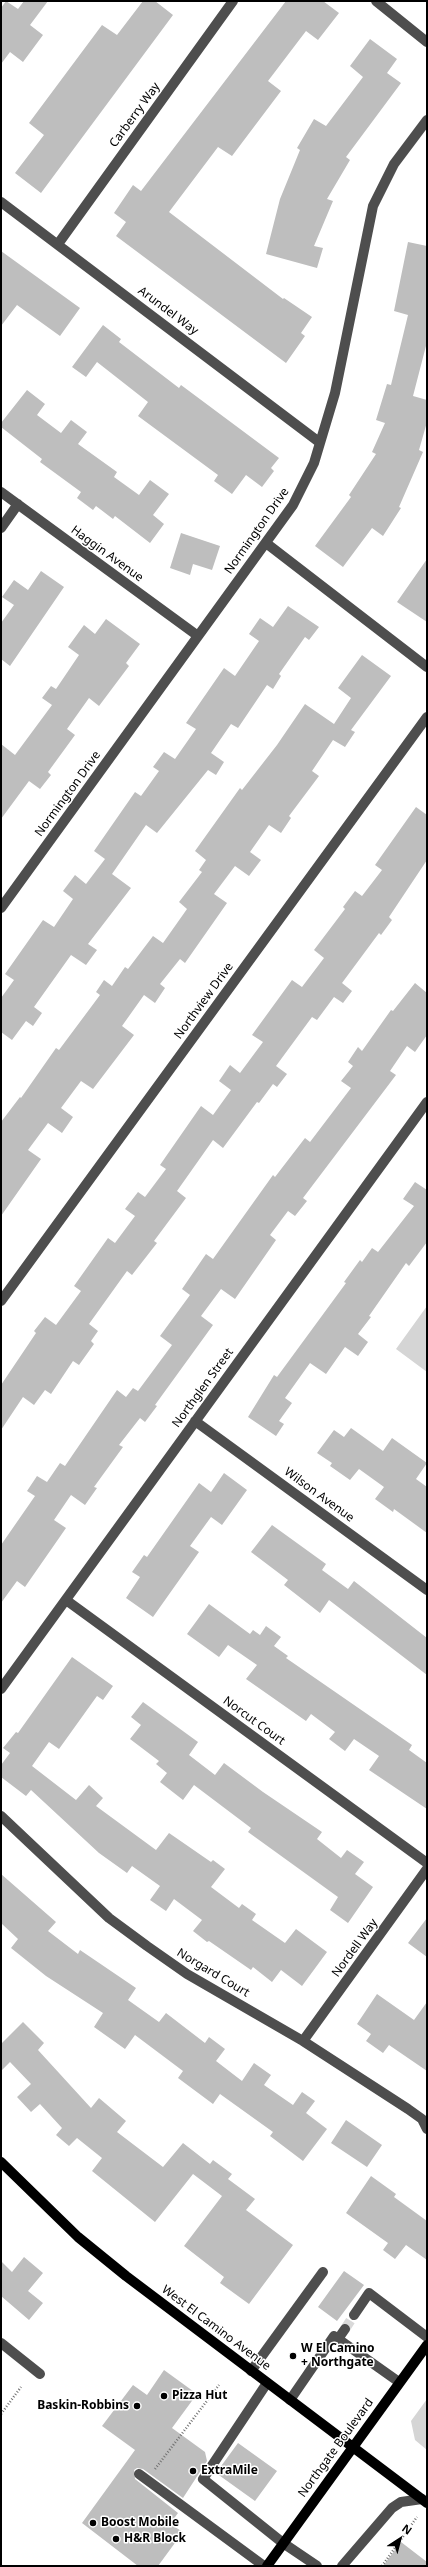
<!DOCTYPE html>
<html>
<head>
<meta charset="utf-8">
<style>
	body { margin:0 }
	#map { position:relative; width:428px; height:2567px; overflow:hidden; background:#fff; font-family:"Noto Sans",sans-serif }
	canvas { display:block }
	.frame { position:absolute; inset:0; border:2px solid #000; pointer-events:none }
	.north { position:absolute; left:380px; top:2519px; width:40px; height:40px; -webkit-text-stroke:3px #fff; paint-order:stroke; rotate:36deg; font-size:11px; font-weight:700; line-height:16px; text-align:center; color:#000 }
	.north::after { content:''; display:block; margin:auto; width:14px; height:18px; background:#000; clip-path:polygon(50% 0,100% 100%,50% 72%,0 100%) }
</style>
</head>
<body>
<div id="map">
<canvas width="428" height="2567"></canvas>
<div class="frame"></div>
<div class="north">N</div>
</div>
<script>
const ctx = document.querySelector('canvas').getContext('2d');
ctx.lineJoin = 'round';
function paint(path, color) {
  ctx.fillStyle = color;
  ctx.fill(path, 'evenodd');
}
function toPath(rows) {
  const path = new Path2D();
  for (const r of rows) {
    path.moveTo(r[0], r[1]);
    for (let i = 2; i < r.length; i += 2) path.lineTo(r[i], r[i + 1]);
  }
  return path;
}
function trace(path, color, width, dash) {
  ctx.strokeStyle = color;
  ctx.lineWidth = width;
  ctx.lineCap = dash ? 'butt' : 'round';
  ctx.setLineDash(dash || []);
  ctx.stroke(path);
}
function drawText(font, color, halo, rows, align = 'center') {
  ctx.font = font + ' "Noto Sans",sans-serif';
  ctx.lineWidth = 3;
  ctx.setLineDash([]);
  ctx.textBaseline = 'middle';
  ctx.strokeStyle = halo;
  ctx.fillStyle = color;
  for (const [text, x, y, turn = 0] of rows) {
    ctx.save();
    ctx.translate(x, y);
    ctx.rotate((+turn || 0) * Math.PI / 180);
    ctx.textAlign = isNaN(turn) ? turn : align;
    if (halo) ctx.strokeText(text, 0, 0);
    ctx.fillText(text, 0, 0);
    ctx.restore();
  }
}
const green = toPath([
	[427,1306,427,1372,396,1349],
	[427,2399,427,2450,415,2440,411,2421]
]);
const building = toPath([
	[6,1,18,9,24,1,48,1,30,25,43,35,23,62,10,52,1,64,1,8],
	[143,1,155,1,173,15,41,193,15,173,44,135,29,123,102,25,117,35],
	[286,1,323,1,339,13,318,40,306,31,268,81,281,91,232,156,218,147,169,212,283,299,284,298,312,317,301,333,305,336,286,363,116,236,126,222,114,213,133,185,141,191],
	[370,39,397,59,387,73,401,83,346,157,350,160,327,199,333,201,314,246,323,248,317,268,266,254,280,199,300,150,297,148,314,119,326,126,363,77,350,66],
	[408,242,427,246,427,342,413,396,427,400,427,422,419,450,423,452,399,507,401,508,383,536,372,528,343,567,315,546,351,497,349,495,376,454,372,452,385,423,376,420,387,384,391,385,408,315,394,311],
	[1,251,80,308,60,336,17,305,1,326],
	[103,325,121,339,119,342,179,388,181,385,279,458,271,468,274,471,262,487,246,475,232,494,214,481,218,475,138,416,148,402,97,362,86,377,72,367],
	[27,390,45,404,37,415,61,433,71,420,87,432,78,444,117,472,114,477,139,495,150,480,169,494,153,515,164,524,150,543,115,516,113,519,96,506,93,510,77,498,81,492,40,462,42,459,1,427,1,423],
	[181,533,220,546,212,570,193,564,190,575,170,568],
	[427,559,427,622,397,602],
	[41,571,64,587,10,666,1,659,1,623,14,605,2,597,14,580,28,590],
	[288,606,319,627,309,640,305,637,279,674,281,676,273,689,267,685,238,728,231,724,211,753,224,762,216,775,208,770,157,833,146,825,112,874,131,888,88,944,97,950,86,965,71,955,34,1007,42,1013,33,1026,26,1021,12,1040,1,1032,1,998,14,980,5,974,43,920,54,927,73,899,63,891,75,875,86,884,105,859,94,851,135,792,141,796,159,771,153,767,164,752,175,759,196,729,186,723,224,668,235,676,259,641,249,634,260,618,273,627],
	[106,619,140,644,126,663,129,666,99,706,89,698,67,729,75,735,48,772,51,775,40,789,29,781,1,819,1,744,15,755,52,705,42,698,51,686,56,689,79,655,68,647,84,625,95,634],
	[362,655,391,676,351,730,355,732,345,747,333,740,312,771,319,776,289,816,291,818,281,833,269,825,250,852,261,860,249,876,235,866,214,894,227,903,185,963,180,959,160,984,165,988,155,1003,144,995,122,1026,134,1035,93,1089,81,1081,61,1108,73,1117,62,1133,48,1123,28,1150,41,1159,1,1216,1,1122,20,1097,21,1098,56,1048,59,1050,100,995,96,992,104,980,112,986,125,967,128,969,153,936,163,943,187,909,179,902,202,872,199,870,206,860,195,851,240,788,242,790,277,745,305,704,334,724,351,698,338,688],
	[416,807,427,815,427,860,389,917,392,920,381,935,379,933,342,983,352,991,343,1003,334,997,317,1020,312,1017,276,1066,287,1074,277,1087,273,1084,259,1103,257,1102,223,1148,213,1140,177,1191,186,1198,154,1241,157,1243,132,1275,127,1271,89,1324,98,1331,91,1341,94,1344,79,1365,73,1361,51,1394,45,1390,34,1405,23,1397,1,1430,1,1385,36,1333,34,1331,45,1317,56,1325,81,1291,74,1286,108,1238,115,1243,135,1216,125,1209,138,1192,145,1197,166,1169,160,1165,201,1106,213,1115,231,1090,219,1081,230,1065,240,1073,263,1042,252,1035,292,980,302,987,324,958,314,950,345,909,343,907,355,891,362,896,382,870,375,865],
	[415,983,427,993,427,1035,415,1052,407,1046,390,1071,396,1075,303,1198,307,1201,295,1216,288,1211,270,1235,276,1240,235,1299,221,1289,201,1316,213,1325,155,1405,157,1406,145,1422,140,1418,119,1445,123,1447,94,1487,97,1488,85,1505,71,1495,54,1520,66,1528,25,1587,17,1581,1,1603,1,1545,35,1496,27,1491,37,1476,47,1482,60,1463,65,1466,117,1390,126,1397,133,1388,138,1391,172,1345,160,1336,190,1295,182,1289,206,1254,213,1259,273,1175,275,1177,305,1138,310,1142,351,1088,341,1081,353,1066,348,1062,358,1047,362,1051,391,1010,393,1011],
	[415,1182,427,1190,427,1242,409,1266,406,1263,369,1316,371,1317,358,1334,368,1342,358,1356,345,1347,326,1374,310,1363,285,1398,292,1403,279,1421,284,1424,276,1436,248,1417,274,1375,277,1377,346,1283,344,1282,360,1260,362,1262,372,1248,378,1252,414,1206,403,1199],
	[351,1428,383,1451,392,1438,427,1463,416,1479,427,1487,427,1533,394,1509,393,1512,375,1499,384,1487,359,1469,350,1480,330,1466,332,1463,317,1453,334,1430,344,1437],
	[224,1473,247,1490,222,1525,211,1517,190,1546,199,1552,153,1617,126,1598,140,1577,132,1572,144,1555,147,1557,199,1483,211,1492],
	[272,1525,326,1564,322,1570,348,1589,354,1581,427,1638,427,1675,329,1600,320,1613,284,1585,288,1580,251,1552],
	[209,1604,250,1634,253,1630,260,1635,266,1626,281,1637,274,1646,288,1656,286,1658,412,1745,409,1750,427,1763,427,1809,369,1770,379,1756,354,1739,345,1751,329,1739,335,1732,311,1714,306,1721,246,1679,257,1665,228,1645,219,1657,187,1634],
	[72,1657,113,1686,103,1700,97,1696,59,1749,49,1742,32,1766,76,1800,89,1785,103,1798,96,1806,156,1850,169,1833,211,1862,213,1860,225,1869,211,1887,239,1908,242,1904,256,1914,252,1920,285,1943,296,1929,327,1952,302,1986,281,1970,272,1982,253,1967,251,1970,209,1941,207,1942,193,1931,202,1920,174,1899,166,1911,150,1900,160,1886,132,1866,127,1873,99,1853,31,1790,26,1796,1,1777,1,1765,10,1753,3,1748,16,1732,18,1733],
	[143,1702,198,1742,189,1755,215,1775,224,1763,263,1792,322,1832,317,1839,341,1858,347,1850,364,1862,355,1874,373,1887,348,1923,330,1910,338,1897,248,1832,251,1828,194,1785,183,1800,160,1782,167,1773,156,1764,159,1761,130,1739,141,1725,131,1717],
	[1,1874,56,1922,48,1931,78,1954,80,1950,136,1988,128,2000,159,2022,166,2013,205,2043,209,2037,225,2049,216,2061,242,2081,254,2063,271,2075,264,2085,293,2105,302,2092,315,2101,306,2113,327,2129,303,2161,270,2136,273,2132,220,2094,213,2104,178,2078,183,2071,135,2035,125,2049,94,2027,103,2013,46,1976,11,1948,18,1939,1,1923],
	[427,1918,427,1957,408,1943],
	[377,1994,414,2020,427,2002,427,2071,389,2045,383,2053,366,2041,371,2034,357,2024],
	[23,2022,44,2043,38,2050,91,2108,99,2098,126,2121,117,2132,163,2167,183,2143,210,2164,213,2160,232,2174,228,2179,255,2199,246,2210,293,2245,249,2304,220,2283,224,2277,184,2246,222,2196,193,2174,155,2222,92,2171,102,2158,77,2138,69,2146,56,2135,62,2128,40,2104,31,2112,17,2097,31,2084,10,2062,1,2071,1,2044],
	[346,2120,382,2145,367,2167,331,2143],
	[371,2176,396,2194,394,2197,427,2221,427,2260,406,2245,395,2259,383,2250,388,2243,346,2213],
	[24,2257,43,2273,28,2291,43,2303,29,2320,1,2296,1,2261,12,2272],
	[344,2271,364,2285,337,2321,318,2307],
	[164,2370,197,2394,172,2428,205,2452,207,2461,183,2498,143,2469,137,2468,134,2470,135,2479,178,2513,170,2524,183,2532,158,2566,138,2566,82,2523,135,2450,102,2426,133,2385,147,2395],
	[238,2443,277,2471,255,2501,216,2473],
	[401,2542,427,2562,427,2566,383,2566]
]);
const minorTunnel = toPath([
	[345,2329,354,2315]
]);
const path = toPath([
	[1,2414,21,2387],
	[155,2469,219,2385],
	[382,2566,417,2517]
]);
const minor = toPath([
	[376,1,427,42],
	[1,202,319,442],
	[58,244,233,1],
	[1,492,198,636],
	[1,528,18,504],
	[266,543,427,667],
	[1,908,293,505,314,463,335,393,373,206,394,164,427,120],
	[1,1301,427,717],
	[195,1421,427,1590],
	[66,1600,427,1863],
	[1,1689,427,1102],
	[1,1816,109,1918,147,1946,187,1974,303,2041,408,2109,422,2119,427,2129],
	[303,2041,427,1869],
	[354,2315,369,2293,427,2337],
	[338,2339,345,2329],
	[1,2343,40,2374],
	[251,2371,323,2272],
	[267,2383,203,2479,283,2543,317,2566],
	[290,2400,334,2336,399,2382],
	[139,2474,264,2566],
	[342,2566,392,2508,401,2502,422,2499]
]);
const major = toPath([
	[1,2162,78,2237,126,2276,427,2503],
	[267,2566,427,2345]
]);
const markers = [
	[293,2356,4,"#000"],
	[164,2396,4,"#000"],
	[137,2406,4,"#000"],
	[193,2471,4,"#000"],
	[93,2523,4,"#000"],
	[116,2539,4,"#000"]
];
const streetNames = [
	["Carberry Way",135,115,-54],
	["Arundel Way",168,311,37],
	["Normington Drive",257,531,-55],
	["Haggin Avenue",107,554,36],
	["Normington Drive",68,794,-54],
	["Northview Drive",204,1001,-54],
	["Northglen Street",203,1388,-54],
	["Wilson Avenue",319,1495,36],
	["Norcut Court",254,1721,36],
	["Nordell Way",355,1948,-54],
	["Norgard Court",213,1973,31],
	["West El Camino Avenue",216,2328,37],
	["Northgate Boulevard",336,2448,-54]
];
const poiNames = [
	["W El Camino",301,2349],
	["+ Northgate",301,2363],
	["Pizza Hut",172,2396],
	["Baskin-Robbins",129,2406,"right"],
	["ExtraMile",201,2471],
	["Boost Mobile",101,2523],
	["H&R Block",124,2539]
];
paint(green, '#d5d5d5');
paint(building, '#bebebe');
trace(minorTunnel, '#d9d9d9', 10, [10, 5]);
trace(path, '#707070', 2.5, [1, 2]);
trace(minor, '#4e4e4e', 10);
trace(major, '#000', 10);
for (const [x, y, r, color] of markers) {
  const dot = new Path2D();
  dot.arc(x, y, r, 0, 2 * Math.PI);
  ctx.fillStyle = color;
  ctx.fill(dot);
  trace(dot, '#fff', 1.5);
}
drawText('12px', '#000', '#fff', streetNames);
drawText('bold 12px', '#000', '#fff', poiNames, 'left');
</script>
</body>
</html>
